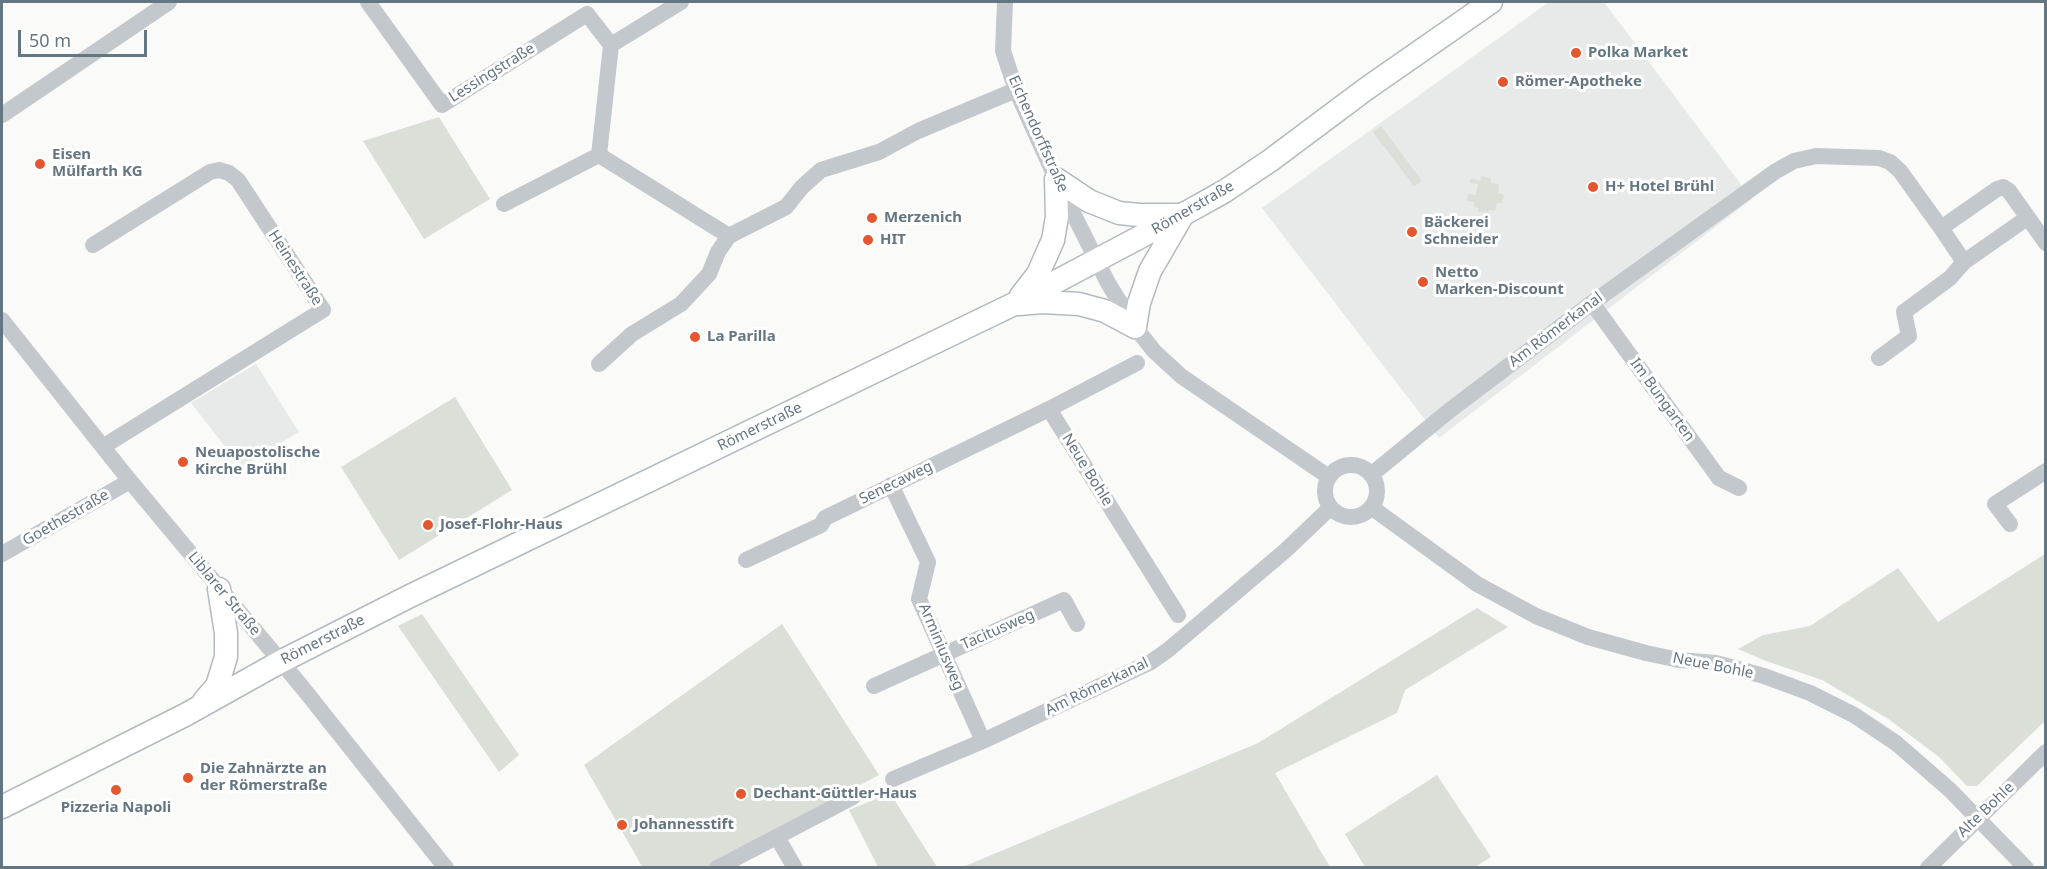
<!DOCTYPE html>
<html>
<head>
<meta charset="utf-8">
<style>
	body { margin:0 }
	#map { position:relative; width:2047px; height:869px; overflow:hidden; background:#fafaf8; font-family:"Noto Sans",sans-serif }
	canvas { display:block }
	.frame { position:absolute; inset:0; border:3px solid #657683; pointer-events:none }
	.scale { position:absolute; left:18px; top:30px; width:129px; height:27px; box-sizing:border-box; border:3px solid #657683; border-top:0; padding-left:8px; font-size:18px; line-height:21px; white-space:nowrap; color:#657683; -webkit-text-stroke:4px #fff; paint-order:stroke }
</style>
</head>
<body>
<div id="map">
<canvas width="2047" height="869"></canvas>
<div class="frame"></div>
<div class="scale">50 m</div>
</div>
<script>
const ctx = document.querySelector('canvas').getContext('2d');
ctx.lineJoin = 'round';
function paint(path, color) {
  ctx.fillStyle = color;
  ctx.fill(path, 'evenodd');
}
function toPath(rows) {
  const path = new Path2D();
  for (const r of rows) {
    if (r.length === 3) {
      path.moveTo(r[0] + r[2], r[1]);
      path.arc(r[0], r[1], r[2], 0, 2 * Math.PI);
      continue;
    }
    path.moveTo(r[0], r[1]);
    for (let i = 2; i < r.length; i += 2) path.lineTo(r[i], r[i + 1]);
  }
  return path;
}
function trace(path, color, width, dash) {
  ctx.strokeStyle = color;
  ctx.lineWidth = width;
  ctx.lineCap = dash ? 'butt' : 'round';
  ctx.setLineDash(dash || []);
  ctx.stroke(path);
}
function drawText(font, color, halo, rows, align = 'center') {
  ctx.font = font + ' "Noto Sans",sans-serif';
  ctx.lineWidth = 6;
  ctx.setLineDash([]);
  ctx.textBaseline = 'middle';
  ctx.strokeStyle = halo;
  ctx.fillStyle = color;
  for (const [text, x, y, turn = 0] of rows) {
    ctx.save();
    ctx.translate(x, y);
    ctx.rotate((+turn || 0) * Math.PI / 180);
    ctx.textAlign = isNaN(turn) ? turn : align;
    if (halo) ctx.strokeText(text, 0, 0);
    ctx.fillText(text, 0, 0);
    ctx.restore();
  }
}
const built = toPath([
	[1549,2,1604,2,1752,199,1439,438,1262,208],
	[256,364,299,432,241,467,191,403]
]);
const green = toPath([
	[439,117,490,199,424,239,363,141],
	[1381,126,1422,181,1414,186,1373,132],
	[1481,176,1491,178,1491,183,1499,184,1498,193,1504,195,1502,203,1497,203,1495,211,1489,210,1489,213,1478,212,1479,208,1474,207,1474,202,1467,201,1468,194,1476,195,1478,184,1470,183,1471,179,1480,181],
	[455,397,512,490,399,560,341,467],
	[2045,554,2045,721,1977,786,1967,786,1939,757,1887,718,1822,680,1766,661,1738,649,1763,635,1810,626,1898,568,1938,622],
	[1477,608,1508,627,1405,690,1397,713,1275,773,1330,867,963,867,1258,743],
	[422,614,519,755,499,772,398,626],
	[782,624,879,775,707,867,643,868,584,765],
	[1437,775,1491,857,1475,867,1365,867,1345,834],
	[890,793,937,867,878,867,849,810]
]);
const street = toPath([
	[368,2,442,105,587,14,611,45,599,155],
	[1005,2,1003,51,1016,90,1056,179,1108,283,1135,327,1154,351,1181,376,1329,477],
	[611,45,681,2],
	[2,115,169,2],
	[599,155,729,236,786,207,802,187,821,170,879,152,918,131,1016,90],
	[504,204,599,155],
	[1941,228,1964,262,2027,218],
	[93,245,210,172,219,170,229,173,238,180,323,310,104,446],
	[1592,303,1719,478,1739,488],
	[2,320,130,481,302,687,446,868],
	[1879,358,1909,336,1904,312,1950,278,1964,262],
	[1137,363,1049,409,1178,615],
	[599,364,632,334,681,304,709,274,718,252,729,236],
	[1351,491,26],
	[1371,475,1450,410,1592,303,1776,171,1794,161,1816,156,1879,158,1890,162,1900,171,1941,228,1997,189,2003,187,2009,191,2046,243],
	[891,485,928,562,919,599,983,741],
	[1371,507,1477,584,1536,616,1588,637,1646,653,1679,660,1716,663,1764,676,1810,693,1854,715,1896,743,1950,790,2026,868],
	[2010,524,1995,504,2046,471],
	[2,554,130,481],
	[746,560,821,525,825,518,1049,409],
	[874,686,1064,600,1077,624],
	[893,779,983,741,1151,662,1168,650,1286,550,1330,508],
	[777,837,795,868],
	[717,868,853,797],
	[1928,868,2046,752]
]);
const secondary = toPath([
	[1056,179,1089,201,1119,213,1139,215,1178,215],
	[1021,296,1038,274,1053,240,1057,217,1056,179],
	[1019,304,1042,302,1079,304,1105,311,1135,327,1139,303,1150,271,1182,216],
	[204,701,217,686,226,657,226,633,219,589],
	[2,807,185,715,280,662,408,597,1014,304,1191,210,1225,191,1271,160,1366,89,1491,2]
]);
const markers = [
	[1576,53,6,"#e4572e"],
	[1503,82,6,"#e4572e"],
	[40,164,6,"#e4572e"],
	[1593,187,6,"#e4572e"],
	[872,218,6,"#e4572e"],
	[1412,232,6,"#e4572e"],
	[868,240,6,"#e4572e"],
	[1423,282,6,"#e4572e"],
	[695,337,6,"#e4572e"],
	[183,462,6,"#e4572e"],
	[428,525,6,"#e4572e"],
	[188,778,6,"#e4572e"],
	[116,790,6,"#e4572e"],
	[741,794,6,"#e4572e"],
	[622,825,6,"#e4572e"]
];
const poiNames = [
	["Polka Market",1588,53],
	["Römer-Apotheke",1515,82],
	["Eisen",52,155],
	["Mülfarth KG",52,172],
	["H+ Hotel Brühl",1605,187],
	["Merzenich",884,218],
	["Bäckerei",1424,223],
	["Schneider",1424,240],
	["HIT",880,240],
	["Netto",1435,273],
	["Marken-Discount",1435,290],
	["La Parilla",707,337],
	["Neuapostolische",195,453],
	["Kirche Brühl",195,470],
	["Josef-Flohr-Haus",440,525],
	["Die Zahnärzte an",200,769],
	["der Römerstraße",200,786],
	["Dechant-Güttler-Haus",753,794],
	["Pizzeria Napoli",116,808,"center"],
	["Johannesstift",634,825]
];
const streetNames = [
	["Lessingstraße",492,73,-32],
	["Eichendorffstraße",1038,134,66],
	["Römerstraße",1193,208,-30],
	["Heinestraße",295,268,57],
	["Am Römerkanal",1556,330,-37],
	["Im Bungarten",1662,400,54],
	["Römerstraße",760,427,-26],
	["Neue Bohle",1087,470,58],
	["Senecaweg",896,483,-26],
	["Goethestraße",66,518,-30],
	["Liblarer Straße",224,594,50],
	["Tacitusweg",998,630,-24],
	["Römerstraße",323,640,-27],
	["Arminiusweg",941,647,67],
	["Neue Bohle",1713,666,11],
	["Am Römerkanal",1097,687,-26],
	["Alte Bohle",1986,810,-44]
];
paint(built, '#e8e9e9');
paint(green, '#dadfd7');
trace(secondary, '#b3babf', 25);
trace(street, '#c3c8cc', 16);
trace(secondary, '#fff', 22);
for (const [x, y, r, color] of markers) {
  const dot = new Path2D();
  dot.arc(x, y, r, 0, 2 * Math.PI);
  ctx.fillStyle = color;
  ctx.fill(dot);
  trace(dot, '#fff', 2);
}
drawText('bold 15px', '#657683', '#fff', poiNames, 'left');
drawText('15px', '#657683', '#fff', streetNames);
</script>
</body>
</html>
